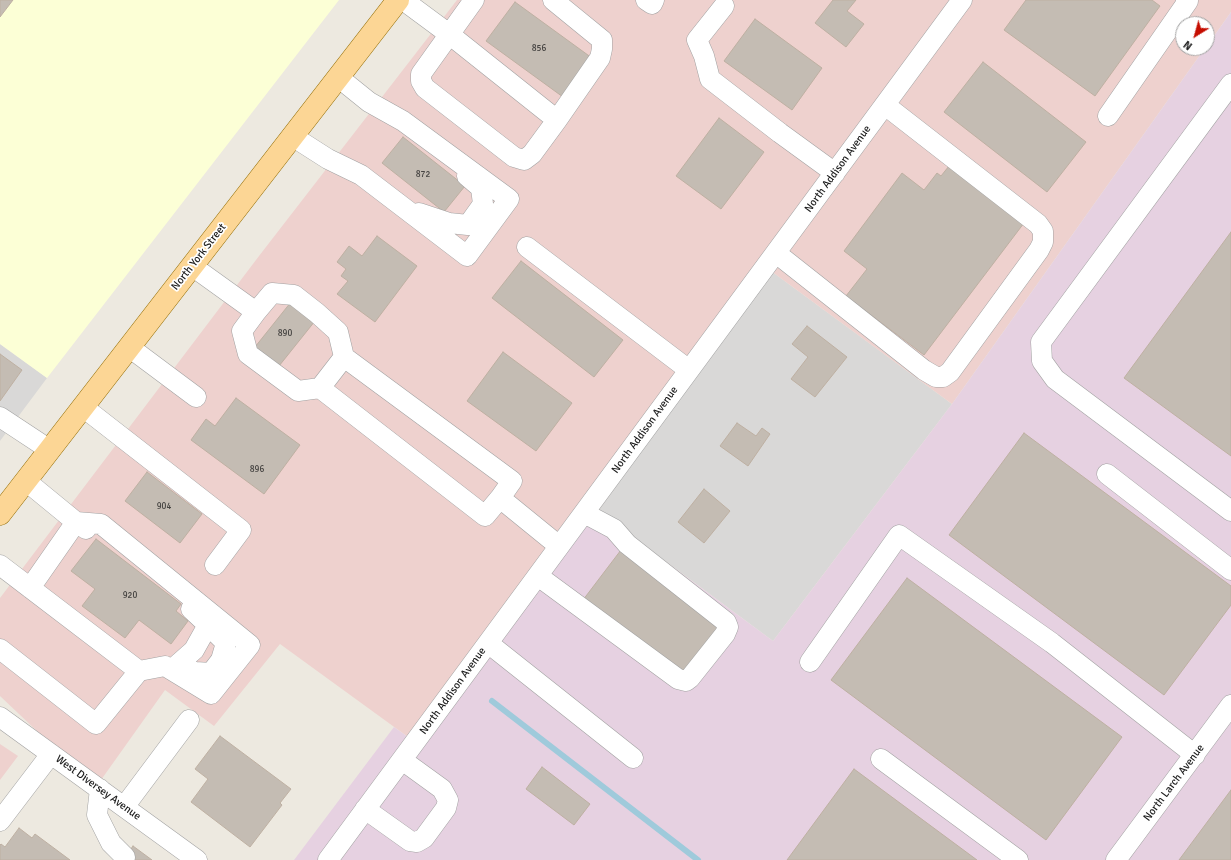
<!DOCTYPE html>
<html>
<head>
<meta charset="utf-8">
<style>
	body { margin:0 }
	#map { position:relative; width:1231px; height:860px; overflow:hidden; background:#ede9e0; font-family:Signika,sans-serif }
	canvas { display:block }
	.north { position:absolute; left:1175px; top:16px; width:40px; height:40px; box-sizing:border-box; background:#fff; border:1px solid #a4a4a4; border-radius:50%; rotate:217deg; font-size:11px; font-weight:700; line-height:16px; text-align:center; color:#1b1b1b }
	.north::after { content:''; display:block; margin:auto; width:14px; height:18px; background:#c50d00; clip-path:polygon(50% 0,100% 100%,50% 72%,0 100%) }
</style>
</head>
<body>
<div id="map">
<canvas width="1231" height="860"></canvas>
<div class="north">N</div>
</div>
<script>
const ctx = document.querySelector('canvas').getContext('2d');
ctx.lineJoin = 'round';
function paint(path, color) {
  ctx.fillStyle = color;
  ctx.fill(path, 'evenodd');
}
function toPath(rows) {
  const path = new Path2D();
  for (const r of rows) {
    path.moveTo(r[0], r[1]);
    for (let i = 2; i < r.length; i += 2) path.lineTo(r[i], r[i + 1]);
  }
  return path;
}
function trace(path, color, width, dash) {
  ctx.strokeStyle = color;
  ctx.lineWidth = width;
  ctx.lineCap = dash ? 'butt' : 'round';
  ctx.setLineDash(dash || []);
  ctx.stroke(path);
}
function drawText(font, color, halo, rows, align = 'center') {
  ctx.font = font + ' Signika,sans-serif';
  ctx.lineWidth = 3.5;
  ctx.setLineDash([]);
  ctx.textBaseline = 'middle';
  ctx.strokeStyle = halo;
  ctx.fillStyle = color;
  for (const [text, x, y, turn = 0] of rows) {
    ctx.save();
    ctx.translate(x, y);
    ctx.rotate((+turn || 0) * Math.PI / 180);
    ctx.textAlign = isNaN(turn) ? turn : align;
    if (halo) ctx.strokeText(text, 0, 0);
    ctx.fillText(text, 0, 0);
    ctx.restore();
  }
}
const residential = toPath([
	[771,271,952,404,773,641,598,511],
	[0,344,47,378,0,441]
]);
const commercial = toPath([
	[457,0,1231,0,1231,12,1207,46,1207,24,1183,24,1183,48,1205,48,952,404,771,271,598,511,408,737,280,644,214,726,165,690,96,787,0,696,0,598,259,256],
	[0,744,18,756,0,780]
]);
const industrial = toPath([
	[1231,12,1231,860,294,860,394,727,408,737,584,501,773,641,952,404,1205,48,1207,48,1207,46]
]);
const education = toPath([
	[0,0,339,0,47,378,0,344]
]);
const stream = toPath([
	[492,701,698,860]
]);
const building = toPath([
	[0,0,13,0,0,17,0,0],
	[833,0,856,0,847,11,864,24,846,47,815,23,833,0],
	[1026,0,1152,0,1160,6,1095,96,1004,30,1026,0],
	[515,2,592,58,563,97,486,41,515,2],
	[755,19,822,68,792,110,724,61,755,19],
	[983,62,1086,142,1047,192,944,112,983,62],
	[719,118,764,152,721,209,676,176,719,118],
	[403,137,465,186,444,212,382,163,403,137],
	[949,166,1024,223,924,355,846,296,867,269,844,251,902,173,924,190,937,173,941,176,949,166],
	[1231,232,1231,456,1124,378,1231,232],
	[377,236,417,266,375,322,337,294,348,281,341,276,346,269,337,262,349,246,362,256,377,236],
	[521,261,623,340,594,377,492,298,521,261],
	[291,302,315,321,279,366,255,347,291,302],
	[807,326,847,357,815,397,791,379,808,357,792,344,807,326],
	[503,352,572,403,536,451,467,401,503,352],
	[0,354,22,370,0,401,0,354],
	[236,398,300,445,264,494,191,440,206,419,215,426,236,398],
	[737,423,756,436,762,428,770,434,748,466,720,446,737,423],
	[1024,433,1231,586,1231,605,1164,695,949,535,1024,433],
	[147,472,202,514,180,543,125,501,147,472],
	[704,489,730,511,704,543,678,522,704,489],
	[96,539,181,604,176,611,188,621,171,644,139,620,125,638,82,606,95,589,71,571,96,539],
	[621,550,721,627,683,677,583,600,621,550],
	[907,578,1122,737,1046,840,831,680,907,578],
	[220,736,291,789,280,803,282,805,250,847,191,802,208,779,195,769,220,736],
	[542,767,590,804,574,825,526,789,542,767],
	[854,769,977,860,787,860,854,769],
	[1231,790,1231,860,1179,860,1231,790],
	[19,828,32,838,35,834,70,860,0,860,0,845,1,844,5,847,19,828],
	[133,846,152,860,123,860,133,846]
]);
const minor = toPath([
	[403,0,449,34,557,120],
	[474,0,421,74,421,81,425,88,514,157,524,160,532,154,557,120,600,58,602,49,602,40,553,0],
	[646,0,652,4,654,0],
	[724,6,697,40,704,56,710,79,780,133,835,173],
	[1231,84,1041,342,1042,361,1055,379,1231,511],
	[1108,116,1188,1,1186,0],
	[292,136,328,159,361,175,467,256,509,199,403,121,369,102,338,77],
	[419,213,449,223,468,225,483,204,481,188,467,176],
	[527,247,689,370],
	[776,253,924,370,936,377,943,377,950,372,1039,250,1043,242,1043,231,1038,224,885,105],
	[192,266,256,312,272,293,294,295,317,313,338,332,344,357],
	[256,312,242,331,248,354,298,391,320,388],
	[129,347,196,397],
	[83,407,241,530,215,565],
	[0,417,50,450],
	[1107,474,1231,570],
	[26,481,76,522,101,524,250,645,211,694,165,666,139,671],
	[500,498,485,516,320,388,344,357,512,481,500,498,559,546],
	[0,565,139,671,96,724,0,649],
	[538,576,678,679,686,681,690,678,725,634,728,627,726,622,627,544,614,529,584,513],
	[30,588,76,522,86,529],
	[488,643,633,758],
	[810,662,899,535,1052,643,1195,755],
	[177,665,194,650,208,625,191,609],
	[177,665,195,672,211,673,221,660,226,643,208,625],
	[0,717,197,860],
	[881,759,1018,860],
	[100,789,97,815,111,843,125,857],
	[124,807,189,720],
	[365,809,410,841,417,842,424,838,446,808,448,800,442,789,402,760],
	[0,821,51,754],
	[328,860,962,0],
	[1116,860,1231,705]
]);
const major = toPath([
	[0,514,398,0]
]);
const numberNames = [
	["856",539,49],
	["872",423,175],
	["890",285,334],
	["896",257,470],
	["904",164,507],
	["920",130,596]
];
const streetNames = [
	["North Addison Avenue",838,169,-54],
	["North York Street",199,257,-52],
	["North Addison Avenue",645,430,-54],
	["North Addison Avenue",453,691,-54],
	["North Larch Avenue",1174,783,-53],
	["West Diversey Avenue",98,788,36]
];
paint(residential, '#d9d8d7');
paint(commercial, '#eed1ce');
paint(industrial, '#e6d1e1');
paint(education, '#fcffd6');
trace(stream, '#9fcadb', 6);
paint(building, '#c4bcb3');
trace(building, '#beb0a2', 1);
trace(minor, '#a2a2a2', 21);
trace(major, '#916b00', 23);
trace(minor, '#fff', 20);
trace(major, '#fcd695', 22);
drawText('9px', '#454341', null, numberNames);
drawText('11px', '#1b1b1b', '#fff', streetNames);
</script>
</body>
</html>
